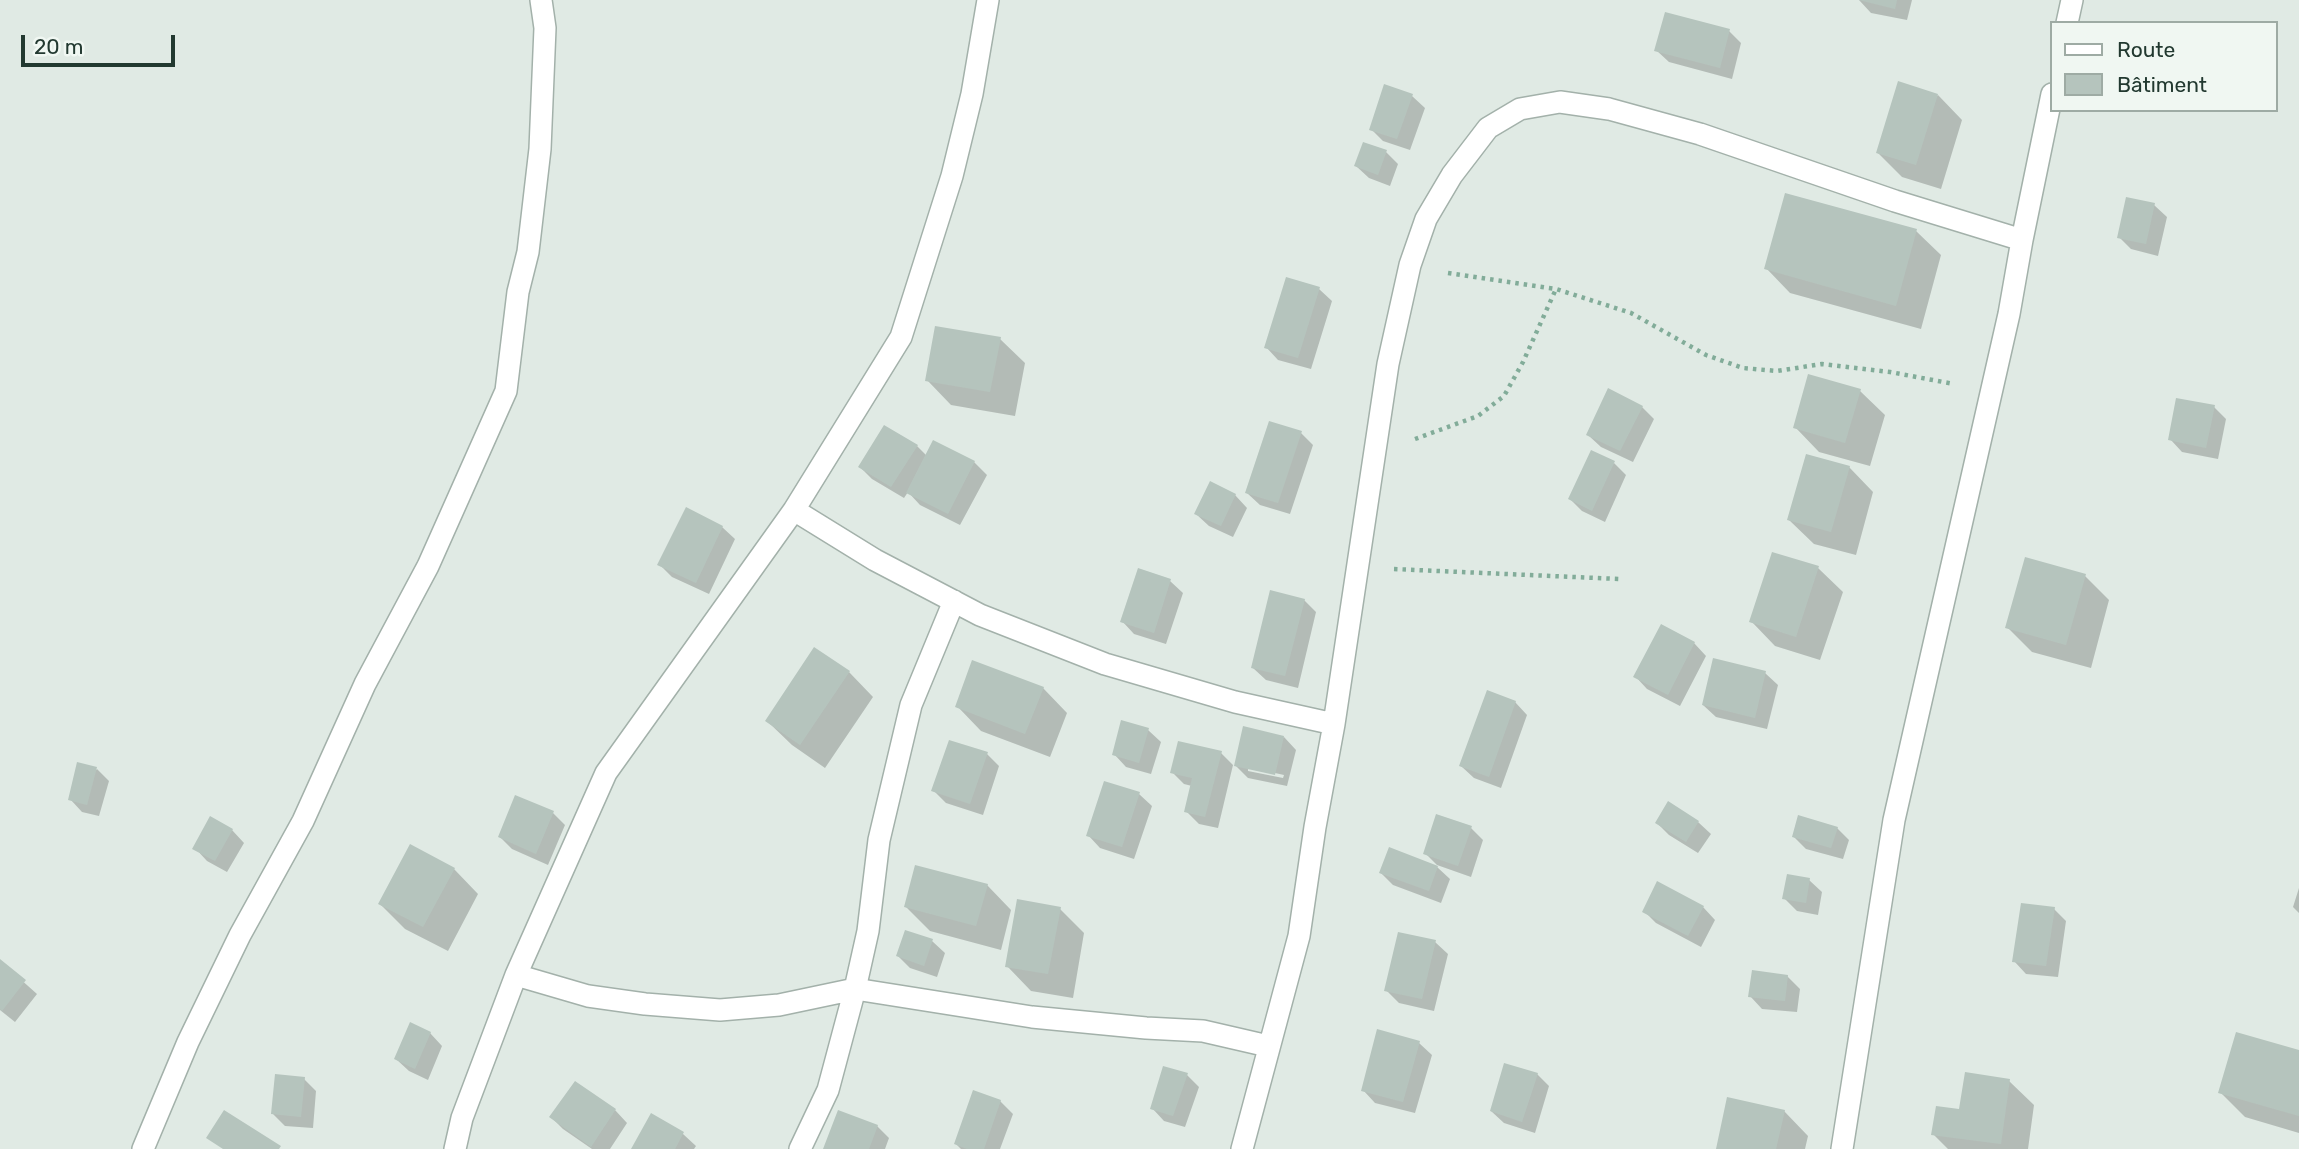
<!DOCTYPE html>
<html>
<head>
<meta charset="utf-8">
<style>
	body { margin:0 }
	#map { position:relative; width:2299px; height:1149px; overflow:hidden; background:#e0eae4; font-family:Rubik,sans-serif }
	canvas { display:block }
	.legend { position:absolute; left:2050px; top:21px; width:228px; height:91px; box-sizing:border-box; background:#f0f7f2; border:2px solid #9eaba4; margin:0; padding:9px 12px; list-style:none; font-size:21px; color:#223930 }
	.legend li { display:flex; align-items:center; gap:14px; height:35px }
	.legend b { width:35px; border:2px solid #9eaba4 }
	.scale { position:absolute; left:21px; top:35px; width:154px; height:32px; box-sizing:border-box; border:4px solid #223930; border-top:0; padding-left:9px; font-size:21px; line-height:24px; white-space:nowrap; color:#223930; -webkit-text-stroke:5px #f0f7f2; paint-order:stroke }
</style>
</head>
<body>
<div id="map">
<canvas width="2299" height="1149"></canvas>
<ul class="legend">
<li><b style="height:9px;background:#fff"></b>Route</li>
<li><b style="height:19px;background:#b5c4bd"></b>Bâtiment</li>
</ul>
<div class="scale">20 m</div>
</div>
<script>
const ctx = document.querySelector('canvas').getContext('2d');
ctx.lineJoin = 'round';
function paint(path, color) {
  ctx.fillStyle = color;
  ctx.fill(path, 'evenodd');
}
function toPath(rows) {
  const path = new Path2D();
  for (const r of rows) {
    path.moveTo(r[0], r[1]);
    for (let i = 2; i < r.length; i += 2) path.lineTo(r[i], r[i + 1]);
  }
  return path;
}
function trace(path, color, width, dash) {
  ctx.strokeStyle = color;
  ctx.lineWidth = width;
  ctx.lineCap = dash ? 'butt' : 'round';
  ctx.setLineDash(dash || []);
  ctx.stroke(path);
}
const shadow = toPath([
	[1859,0,1912,0,1907,20,1871,13],
	[1729,31,1741,43,1732,79,1669,62,1656,50],
	[1938,95,1962,120,1941,189,1902,177,1878,153],
	[1412,96,1425,108,1410,150,1383,141,1371,129],
	[1386,152,1398,164,1390,186,1369,178,1356,166],
	[2154,205,2167,217,2158,256,2131,249,2119,237],
	[1916,231,1941,255,1921,329,1790,293,1766,268],
	[1319,289,1332,301,1311,369,1278,360,1266,347],
	[1000,339,1025,363,1015,416,951,405,927,380],
	[1860,391,1885,415,1870,466,1819,452,1795,427],
	[1642,407,1654,419,1633,462,1601,447,1588,435],
	[2214,407,2226,419,2218,459,2182,452,2170,439],
	[1301,433,1313,445,1290,514,1260,505,1247,493],
	[917,446,927,456,974,462,987,475,960,525,920,505,908,492,904,498,872,479,860,467],
	[1614,463,1626,475,1605,522,1582,511,1570,499],
	[1849,467,1873,492,1856,555,1814,544,1789,520],
	[1235,495,1247,508,1233,537,1209,526,1196,514],
	[722,527,735,539,709,594,672,577,660,565],
	[1818,568,1843,592,1820,660,1775,646,1751,621],
	[2085,576,2109,600,2091,668,2032,652,2007,627],
	[1170,581,1183,593,1166,644,1134,634,1122,621],
	[1304,600,1316,612,1298,688,1266,680,1253,668],
	[1694,643,1706,656,1680,706,1647,689,1635,676],
	[849,672,873,697,825,768,792,745,767,721],
	[1765,673,1778,685,1767,729,1716,717,1703,705],
	[1043,688,1067,713,1050,757,981,731,957,706],
	[1515,702,1527,715,1501,788,1474,778,1461,766],
	[1148,730,1161,742,1151,774,1126,767,1114,754],
	[1284,737,1296,750,1287,786,1248,778,1236,766],
	[1248,767,1284,775,1283,778,1248,771],
	[1221,753,1233,765,1218,828,1199,824,1186,811,1192,786,1184,784,1172,772],
	[987,754,999,766,983,815,946,803,933,790],
	[97,769,109,781,99,816,82,812,70,799],
	[1139,794,1152,806,1134,859,1100,848,1088,835],
	[1669,803,1698,822,1711,834,1698,853,1669,835,1657,823],
	[553,813,565,825,548,865,512,849,500,837],
	[1471,828,1483,840,1471,877,1437,865,1425,853],
	[1837,828,1849,840,1843,859,1806,849,1794,837],
	[232,830,244,843,227,872,207,861,195,848],
	[1437,867,1450,879,1441,903,1393,885,1381,873],
	[454,869,478,894,448,951,405,929,380,904],
	[1809,880,1822,892,1818,915,1797,911,1784,898],
	[987,885,1011,910,1001,950,930,931,905,906],
	[2299,888,2299,913,2293,907],
	[1703,907,1715,920,1701,947,1656,923,1644,911],
	[1060,909,1084,933,1073,998,1031,991,1007,966],
	[2054,909,2066,921,2058,977,2026,974,2014,961],
	[932,941,945,953,937,977,910,968,898,956],
	[1435,942,1448,954,1434,1011,1399,1003,1386,990],
	[0,961,37,994,15,1022,0,1010],
	[1787,976,1800,989,1797,1012,1762,1009,1750,996],
	[1379,1032,1419,1043,1432,1055,1415,1113,1375,1103,1363,1090],
	[430,1033,442,1046,428,1080,409,1071,396,1059],
	[2299,1052,2299,1133,2245,1117,2220,1092],
	[1537,1074,1549,1086,1535,1133,1504,1123,1491,1111],
	[1187,1075,1199,1087,1185,1127,1164,1121,1152,1108],
	[304,1079,316,1091,313,1128,285,1126,273,1114],
	[2009,1081,2034,1105,2028,1149,1948,1149,1933,1134,1961,1111],
	[575,1083,615,1110,627,1123,610,1149,592,1149,563,1129,551,1117],
	[1000,1101,1013,1114,1000,1149,961,1149,956,1144],
	[1784,1111,1808,1136,1805,1149,1718,1149],
	[652,1116,683,1134,696,1146,694,1149,633,1149],
	[877,1126,889,1138,885,1149,825,1149]
]);
const building = toPath([
	[1859,0,1897,0,1895,9],
	[1665,12,1730,29,1720,68,1654,51],
	[1898,81,1938,94,1916,165,1876,153],
	[1384,84,1413,94,1397,139,1369,130],
	[1363,142,1387,150,1378,175,1354,166],
	[1785,193,1917,229,1896,306,1764,269],
	[2126,197,2155,203,2146,244,2117,238],
	[1286,277,1320,287,1298,358,1264,348],
	[935,326,1001,337,990,392,925,381],
	[1808,374,1861,389,1845,443,1793,428],
	[1608,388,1643,406,1620,451,1586,435],
	[2176,398,2215,405,2206,448,2168,440],
	[1269,421,1302,431,1278,503,1245,493],
	[884,425,918,445,891,487,858,467],
	[933,440,975,461,948,514,906,493],
	[1591,450,1615,461,1592,511,1568,499],
	[1806,454,1850,466,1831,532,1787,520],
	[1210,481,1236,494,1221,526,1194,514],
	[686,507,723,526,696,583,657,565],
	[1772,552,1819,566,1796,637,1749,622],
	[2025,557,2086,574,2066,645,2005,628],
	[1138,568,1171,579,1154,633,1120,622],
	[1270,590,1305,599,1285,676,1251,668],
	[1661,624,1695,642,1668,695,1633,677],
	[814,647,850,671,800,745,765,721],
	[1713,658,1766,671,1755,718,1702,705],
	[972,660,1044,687,1025,734,955,707],
	[1487,690,1516,701,1489,777,1459,766],
	[1121,720,1149,728,1139,763,1112,755],
	[1243,726,1284,736,1275,775,1234,766],
	[949,740,988,752,970,804,931,791],
	[1178,741,1222,751,1205,817,1184,812,1192,778,1170,773],
	[77,762,97,767,87,805,68,800],
	[1104,781,1140,792,1122,847,1086,836],
	[515,795,554,811,536,854,498,837],
	[1668,801,1699,821,1686,842,1655,823],
	[1436,814,1472,826,1458,866,1423,854],
	[1798,815,1838,827,1831,848,1792,837],
	[210,816,233,829,215,861,192,849],
	[410,844,455,868,423,927,378,904],
	[1389,847,1438,866,1429,891,1379,873],
	[915,865,988,884,976,926,904,907],
	[1787,874,1810,878,1806,903,1782,899],
	[1657,881,1704,906,1688,936,1642,912],
	[1017,899,1061,907,1048,974,1005,967],
	[2021,903,2055,907,2046,966,2012,962],
	[905,930,933,939,924,966,896,956],
	[1398,932,1436,940,1422,999,1384,991],
	[0,959,26,980,2,1011,0,1009],
	[1752,970,1788,975,1785,1001,1748,997],
	[410,1022,431,1032,415,1069,394,1059],
	[1377,1029,1420,1041,1403,1102,1361,1091],
	[2236,1032,2299,1050,2299,1116,2218,1093],
	[1504,1063,1538,1073,1522,1122,1490,1111],
	[1163,1066,1188,1073,1173,1116,1150,1109],
	[1965,1072,2010,1079,2001,1144,1931,1135,1936,1106,1959,1109],
	[275,1074,305,1077,301,1117,271,1114],
	[575,1081,616,1109,591,1147,549,1117],
	[973,1090,1001,1100,984,1149,967,1149,954,1144],
	[1727,1097,1785,1110,1776,1149,1716,1149],
	[224,1110,281,1146,279,1149,223,1149,206,1138],
	[838,1110,878,1125,869,1149,823,1149],
	[651,1113,684,1132,675,1149,631,1149]
]);
const path = toPath([
	[1448,273,1556,289,1631,313,1706,355,1743,368,1777,371,1822,364,1890,372,1954,384],
	[1415,439,1478,416,1504,396,1523,362,1556,289],
	[1394,569,1620,579]
]);
const minor = toPath([
	[2067,23,2072,0],
	[794,510,875,560,980,615,1105,664,1235,702,1334,724],
	[516,975,588,996,645,1004,720,1010,779,1005,855,989,1032,1017,1146,1028,1203,1031,1268,1046],
	[143,1149,188,1042,240,935,303,821,365,684,428,566,506,391,518,292,528,252,540,149,545,28,541,0],
	[455,1149,462,1118,516,975,606,773,794,510,901,337,952,176,972,94,988,0],
	[800,1149,828,1090,855,989,868,931,879,840,911,705,954,601],
	[1242,1149,1299,936,1315,827,1334,724,1388,364,1410,265,1426,219,1452,175,1488,128,1520,109,1560,102,1609,109,1700,134,1895,201,2022,240],
	[1842,1149,1894,820,2009,314,2022,240,2052,94]
]);
paint(shadow, '#0003');
paint(building, '#b5c4bd');
trace(minor, '#a3b1aa', 24);
trace(path, '#82ac99', 4.5, [3.5, 5]);
trace(minor, '#fff', 21);
</script>
</body>
</html>
